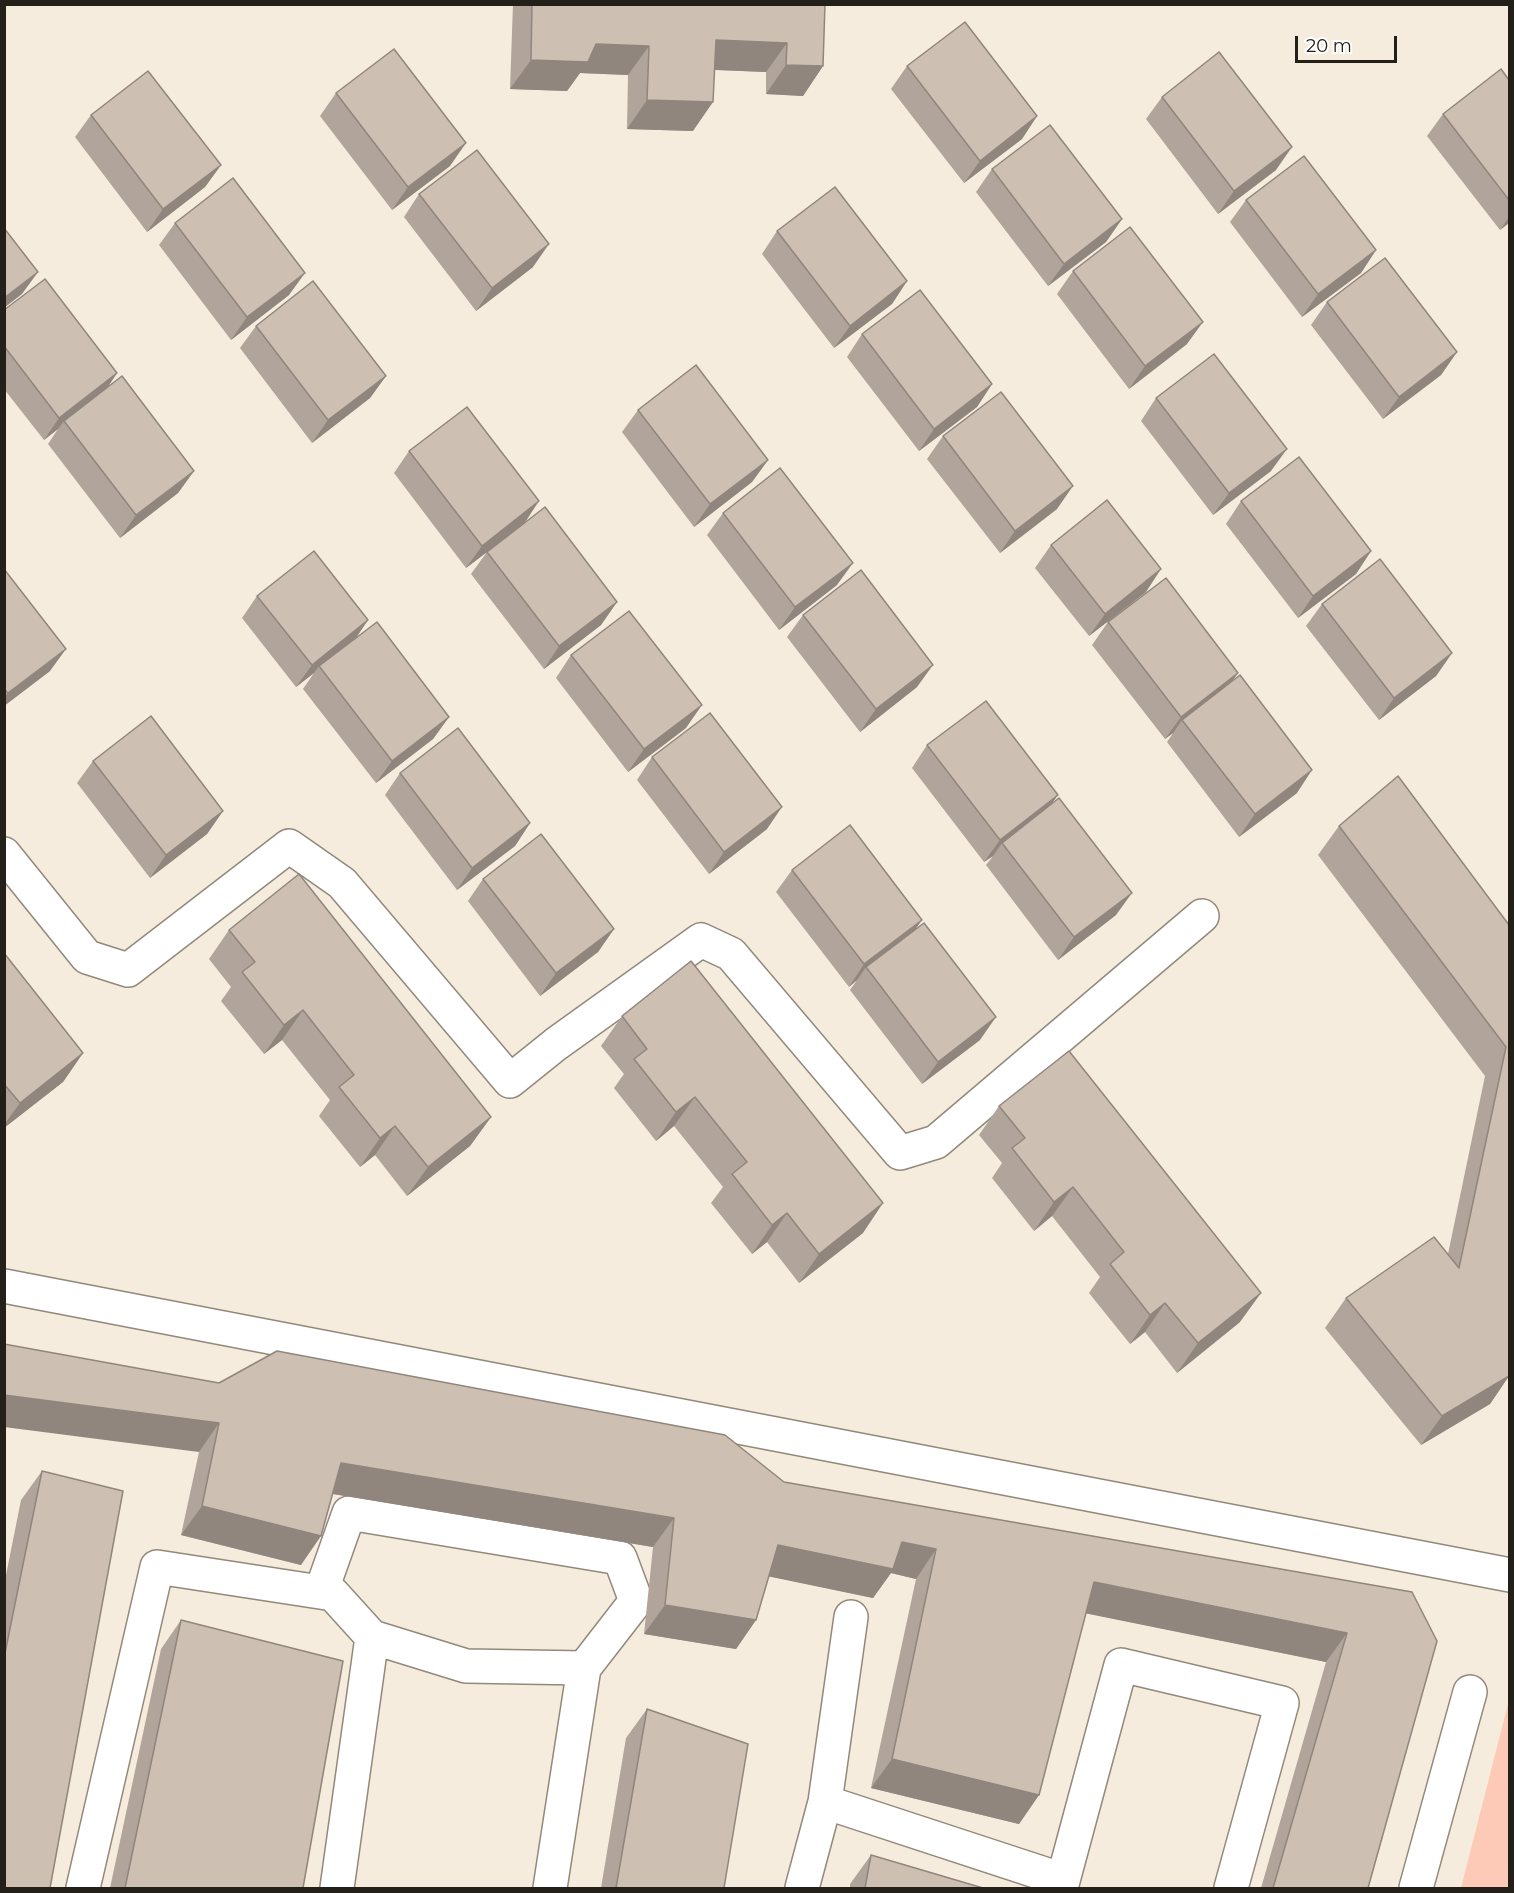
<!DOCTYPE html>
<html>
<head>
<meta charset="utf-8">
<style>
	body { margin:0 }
	#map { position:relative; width:1514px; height:1893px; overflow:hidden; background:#f6ecdd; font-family:Montserrat,sans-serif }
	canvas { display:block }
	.frame { position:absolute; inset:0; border:6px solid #23201a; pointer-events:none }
	.scale { position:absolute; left:1295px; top:36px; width:102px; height:27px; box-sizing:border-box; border:3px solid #23201a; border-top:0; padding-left:8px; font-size:18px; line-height:21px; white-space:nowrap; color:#23201a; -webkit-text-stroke:4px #fff; paint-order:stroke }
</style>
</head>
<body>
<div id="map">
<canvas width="1514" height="1893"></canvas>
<div class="frame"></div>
<div class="scale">20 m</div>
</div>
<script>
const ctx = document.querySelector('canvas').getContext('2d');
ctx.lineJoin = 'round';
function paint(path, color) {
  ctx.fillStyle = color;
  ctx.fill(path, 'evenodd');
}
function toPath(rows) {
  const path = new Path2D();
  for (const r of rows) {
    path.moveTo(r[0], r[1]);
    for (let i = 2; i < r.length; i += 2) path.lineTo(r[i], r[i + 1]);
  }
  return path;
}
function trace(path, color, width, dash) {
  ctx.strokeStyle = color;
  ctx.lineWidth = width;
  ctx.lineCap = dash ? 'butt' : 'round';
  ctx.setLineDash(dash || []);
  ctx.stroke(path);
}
const green = toPath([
	[1509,1700,1509,1888,1461,1888]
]);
const street = toPath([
	[4,854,87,957,128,970,289,846,342,883,510,1081,556,1044,701,940,731,954,900,1153,936,1142,1202,916],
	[4,1286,1510,1575],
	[321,1592,349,1513,620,1558,636,1601,584,1668],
	[825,1802,851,1617],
	[83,1888,157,1567,333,1594,372,1637,466,1666,584,1668,550,1888],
	[337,1888,372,1637],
	[802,1888,825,1802,1063,1880],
	[1061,1888,1121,1665,1282,1703,1231,1888],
	[1416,1888,1470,1692]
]);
const wall = toPath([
	[513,4,825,4,823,66,803,96,766,94,766,72,715,70,693,131,627,129,628,75,580,73,567,91,510,89],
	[907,66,1037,116,1022,139,964,183,891,89],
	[1509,80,1509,223,1500,230,1427,136,1443,114],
	[336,93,450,166,392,210,320,116],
	[1162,97,1276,170,1218,214,1146,119],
	[91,115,221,165,205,187,147,232,75,137],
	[992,169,1122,219,1106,242,1048,286,976,192],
	[419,194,533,267,476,311,404,217],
	[1246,200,1376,250,1361,273,1302,317,1230,222],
	[175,223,289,295,231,340,159,245],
	[777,231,907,281,892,304,834,348,762,254],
	[1073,271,1187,344,1129,389,1057,294],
	[1327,302,1457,352,1441,375,1383,419,1311,325],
	[4,310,117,373,107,388,194,471,178,493,120,538,48,444,58,429,44,440,4,389],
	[256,326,386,376,370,398,312,443,240,348],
	[862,334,992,384,977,407,919,451,847,357],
	[1156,398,1271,471,1213,515,1141,421],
	[638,410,768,460,752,482,694,527,622,432],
	[943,436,1057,509,1000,553,927,459],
	[409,451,524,524,466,568,394,473],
	[1241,501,1371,551,1356,574,1298,618,1226,524],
	[723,513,837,585,779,630,707,535],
	[1051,545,1146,592,1089,636,1035,568],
	[487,552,617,602,601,625,544,669,471,574],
	[4,569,50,671,4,706],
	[257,596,368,620,356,638,449,717,433,739,376,783,303,689,314,673,296,687,242,618],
	[1322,604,1452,653,1436,676,1379,720,1306,626],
	[803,615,917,687,860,732,787,637],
	[1108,622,1238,673,1231,683,1297,793,1239,837,1167,742,1173,733,1165,739,1092,645],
	[571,655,686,728,628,772,556,678],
	[927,745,1051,805,1116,915,1058,960,986,865,993,856,984,862,912,768],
	[652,757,767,829,709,874,637,780],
	[93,761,223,811,207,834,150,878,77,783],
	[400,773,530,823,515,846,457,890,385,795],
	[1339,826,1509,925,1509,1376,1490,1404,1421,1445,1325,1328,1346,1298,1448,1254,1485,1076,1318,855],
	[792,870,915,930,980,1040,922,1084,850,990,857,980,849,987,776,892],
	[483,879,614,929,598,952,540,996,468,901],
	[229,930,491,1117,470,1146,407,1196,375,1155,360,1167,319,1116,330,1100,282,1040,264,1054,221,1001,231,987,209,959],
	[4,953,83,1053,63,1082,4,1128],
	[622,1016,863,1233,799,1283,767,1242,752,1254,711,1203,723,1187,674,1126,656,1141,614,1088,624,1074,601,1046],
	[999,1106,1240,1322,1177,1373,1145,1332,1130,1344,1089,1293,1100,1277,1052,1216,1034,1231,992,1178,1002,1163,979,1135],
	[219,1383,1412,1592,1368,1888,1261,1888,1326,1662,1086,1613,1039,1795,1019,1824,871,1788,916,1579,891,1573,873,1598,769,1576,756,1620,736,1649,644,1634,653,1547,333,1494,301,1565,181,1535,199,1452],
	[42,1471,4,1888,4,1585,21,1500],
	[181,1620,303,1888,110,1888,161,1649],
	[647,1709,724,1888,601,1888,626,1738],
	[871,1855,983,1888,850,1888,850,1884]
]);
const shadedWall = toPath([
	[716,40,787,43,766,72,695,69],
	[596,44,649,46,628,75,580,73,567,91,510,89,531,60],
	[786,65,823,66,803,96,766,94],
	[647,100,713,102,693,131,627,129],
	[1037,116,1022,139,964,183,980,161],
	[466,143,450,166,392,210,408,187],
	[1292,147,1276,170,1218,214,1234,191],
	[221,165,205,187,147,232,163,209],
	[1509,217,1509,223,1500,230],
	[1122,219,1106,242,1048,286,1064,264],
	[549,244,533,267,476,311,492,288],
	[1376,250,1361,273,1302,317,1318,294],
	[38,272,22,294,4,308,4,298],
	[305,273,289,295,231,340,247,317],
	[907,281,892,304,834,348,850,326],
	[1203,322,1187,344,1129,389,1145,366],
	[1457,352,1441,375,1383,419,1399,397],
	[117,373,102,396,64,421,58,429,44,440,59,418],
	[386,376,370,398,312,443,328,420],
	[992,384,977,407,919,451,934,429],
	[1287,449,1271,471,1213,515,1229,493],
	[768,460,752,482,694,527,710,504],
	[194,471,178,493,120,538,136,515],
	[1073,486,1057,509,1000,553,1015,531],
	[539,501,524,524,466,568,482,546],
	[1371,551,1356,574,1298,618,1313,596],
	[853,563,837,585,779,630,795,607],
	[1161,569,1146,592,1089,636,1105,614],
	[617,602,601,625,544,669,559,646],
	[368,620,353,642,319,666,314,673,296,687,312,665],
	[66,649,50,671,4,706,4,698,8,693],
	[1452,653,1436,676,1379,720,1394,698],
	[933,665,917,687,860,732,876,709],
	[1238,673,1222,695,1182,720,1173,733,1165,739,1181,717],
	[702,705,686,728,628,772,644,749],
	[449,717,433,739,376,783,392,761],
	[1312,770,1297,793,1239,837,1255,814],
	[1058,795,1042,818,1002,843,993,856,984,862,1000,840],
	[782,807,767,829,709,874,724,852],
	[223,811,207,834,150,878,166,855],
	[530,823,515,846,457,890,472,868],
	[1132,893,1116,915,1058,960,1074,937],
	[922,920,906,943,866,967,857,980,849,987,864,964],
	[614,929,598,952,540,996,556,973],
	[303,1010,282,1040,264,1054,284,1025],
	[996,1017,980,1040,922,1084,938,1062],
	[83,1053,63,1082,4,1128,4,1125,20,1103],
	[695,1097,674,1126,656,1141,676,1112],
	[491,1117,470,1146,407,1196,428,1167],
	[395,1126,375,1155,360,1167,380,1138],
	[1073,1187,1052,1216,1034,1231,1054,1202],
	[883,1203,863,1233,799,1283,819,1254],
	[787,1213,767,1242,752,1254,772,1225],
	[1261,1293,1240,1322,1177,1373,1198,1343],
	[1165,1303,1145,1332,1130,1344,1150,1315],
	[1509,1376,1490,1404,1421,1445,1442,1416],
	[4,1395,219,1423,199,1452,4,1427],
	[341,1463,674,1518,653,1547,321,1492],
	[202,1506,321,1536,301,1565,181,1535],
	[902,1542,936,1549,916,1579,891,1573,873,1598,757,1574,778,1545],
	[1094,1582,1347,1633,1326,1662,1074,1611],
	[665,1605,756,1620,736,1649,644,1634],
	[892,1759,1039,1795,1019,1824,871,1788]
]);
const building = toPath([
	[532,4,825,4,823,66,786,65,787,43,716,40,713,102,647,100,649,46,596,44,588,62,531,60,532,4],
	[965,22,1037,116,980,161,907,66,965,22],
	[394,49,466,143,408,187,336,93,394,49],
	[1219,52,1292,147,1234,191,1162,97,1219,52],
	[1501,69,1509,80,1509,200,1443,114,1501,69],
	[148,71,221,165,163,209,91,115,148,71],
	[1050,125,1122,219,1064,264,992,169,1050,125],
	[477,150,549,244,492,288,419,194,477,150],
	[1304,156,1376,250,1318,294,1246,200,1304,156],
	[233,178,305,273,247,317,175,223,233,178],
	[835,187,907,281,850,326,777,231,835,187],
	[1130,227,1203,322,1145,366,1073,271,1130,227],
	[4,228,38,272,4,298,4,228],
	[1385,258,1457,352,1399,397,1327,302,1385,258],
	[45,279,117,373,59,418,4,346,4,310,45,279],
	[313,281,386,376,328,420,256,326,313,281],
	[920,290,992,384,934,429,862,334,920,290],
	[1214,354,1287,449,1229,493,1156,398,1214,354],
	[696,365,768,460,710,504,638,410,696,365],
	[122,376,194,471,136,515,64,421,122,376],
	[1001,392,1073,486,1015,531,943,436,1001,392],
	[467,407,539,501,482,546,409,451,467,407],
	[1299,457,1371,551,1313,596,1241,501,1299,457],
	[780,468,853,563,795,607,723,513,780,468],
	[1107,500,1161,569,1105,614,1051,545,1107,500],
	[545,507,617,602,559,646,487,552,545,507],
	[314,551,368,620,312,665,257,596,314,551],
	[1380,559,1452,653,1394,698,1322,604,1380,559],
	[4,569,66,649,8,693,4,689,4,569],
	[861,570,933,665,876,709,803,615,861,570],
	[1166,578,1238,673,1181,717,1108,622,1166,578],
	[629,611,702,705,644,749,571,655,629,611],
	[377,622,449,717,392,761,319,666,377,622],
	[1240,675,1312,770,1255,814,1182,720,1240,675],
	[986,701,1058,795,1000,840,927,745,986,701],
	[710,713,782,807,724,852,652,757,710,713],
	[151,716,223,811,166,855,93,761,151,716],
	[458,728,530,823,472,868,400,773,458,728],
	[1398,776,1509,925,1509,1376,1442,1416,1346,1298,1434,1237,1459,1268,1506,1047,1339,826,1398,776],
	[1059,798,1132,893,1074,937,1002,843,1059,798],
	[850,825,922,920,864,964,792,870,850,825],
	[541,834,614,929,556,973,483,879,541,834],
	[299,874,491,1117,428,1167,395,1126,380,1138,339,1087,354,1075,303,1010,284,1025,242,972,255,962,229,930,299,874],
	[924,923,996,1017,938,1062,866,967,924,923],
	[4,953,83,1053,20,1103,4,1084,4,953],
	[691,961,883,1203,819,1254,787,1213,772,1225,732,1174,747,1162,695,1097,676,1112,634,1059,647,1049,622,1016,691,961],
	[1069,1051,1261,1293,1198,1343,1165,1303,1150,1315,1110,1264,1124,1252,1073,1187,1054,1202,1012,1148,1025,1138,999,1106,1069,1051],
	[4,1344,219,1383,277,1351,725,1435,784,1482,1412,1592,1437,1641,1368,1888,1273,1888,1347,1633,1094,1582,1039,1795,892,1759,936,1549,902,1542,893,1569,778,1545,756,1620,665,1605,674,1518,341,1463,321,1536,202,1506,219,1423,4,1395,4,1344],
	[42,1471,123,1491,50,1888,4,1888,4,1658,42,1471],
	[181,1620,343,1661,303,1888,125,1888,181,1620],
	[647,1709,748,1744,724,1888,616,1888,647,1709],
	[871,1855,983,1888,865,1888,871,1855]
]);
paint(green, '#fccab7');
trace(street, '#92897b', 36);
trace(street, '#fff', 33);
paint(wall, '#b1a49a');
paint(shadedWall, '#90867d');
paint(building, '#cebfb3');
trace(building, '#90867d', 1.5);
</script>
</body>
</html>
